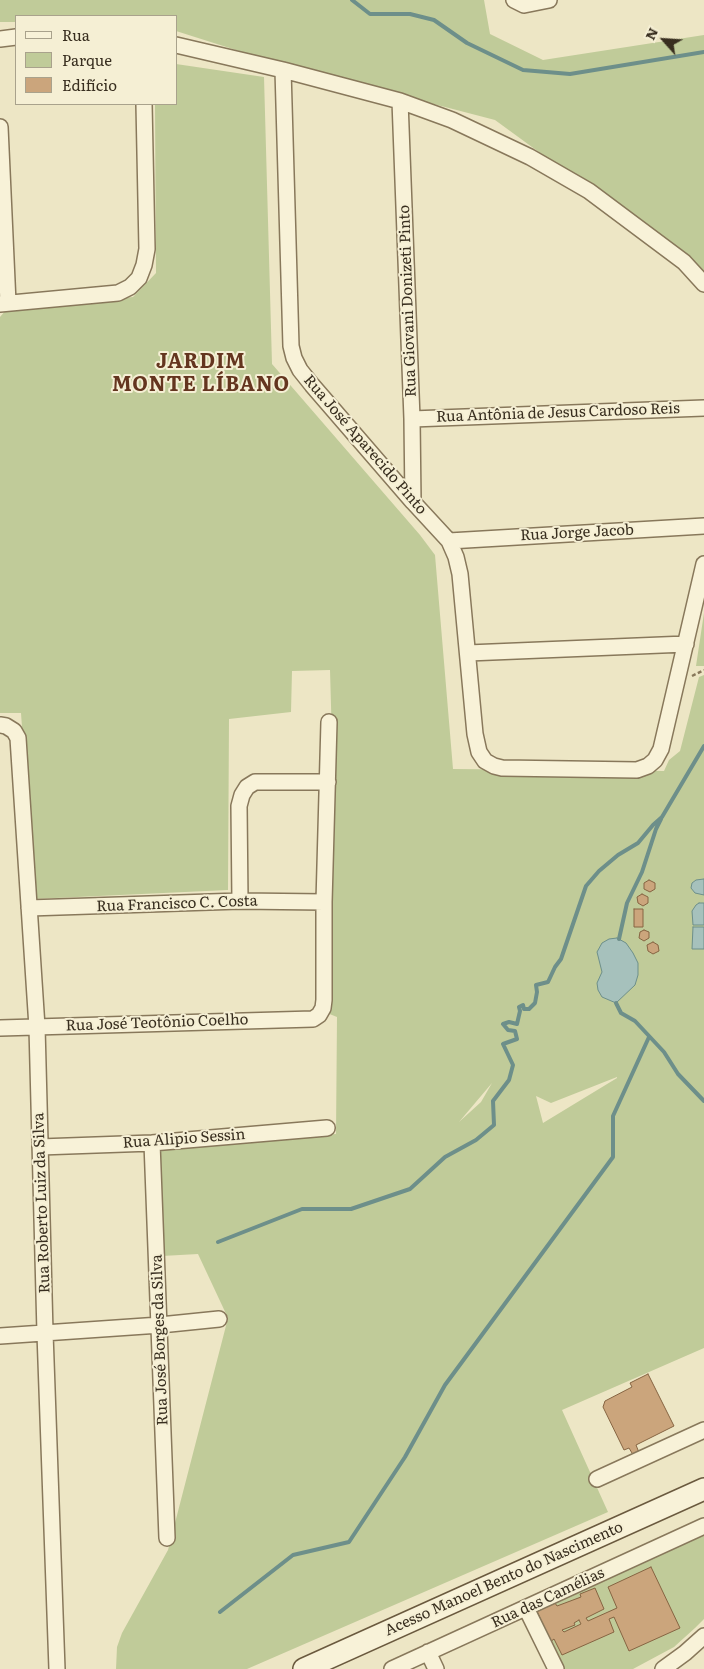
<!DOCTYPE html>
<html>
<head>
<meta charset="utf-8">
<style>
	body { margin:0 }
	#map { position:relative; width:704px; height:1669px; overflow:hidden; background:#ede6c5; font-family:Literata,serif }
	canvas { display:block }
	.legend { position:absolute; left:15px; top:15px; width:162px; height:90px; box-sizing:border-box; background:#f5efd4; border:1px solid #a9a28c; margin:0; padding:6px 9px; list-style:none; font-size:15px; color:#382e1f }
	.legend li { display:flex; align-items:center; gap:10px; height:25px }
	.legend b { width:25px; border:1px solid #a9a28c }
	.north { position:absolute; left:639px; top:15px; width:50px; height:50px; -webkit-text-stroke:4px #f5efd4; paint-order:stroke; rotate:296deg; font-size:14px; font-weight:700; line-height:20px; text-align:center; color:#382e1f }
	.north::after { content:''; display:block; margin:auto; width:18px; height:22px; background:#382e1f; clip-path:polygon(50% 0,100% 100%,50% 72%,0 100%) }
</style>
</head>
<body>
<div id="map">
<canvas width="704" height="1669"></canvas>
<ul class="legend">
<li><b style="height:6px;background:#f8f2d8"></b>Rua</li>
<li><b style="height:14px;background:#c0cb99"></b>Parque</li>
<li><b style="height:14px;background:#cba57c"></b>Edifício</li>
</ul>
<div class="north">N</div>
</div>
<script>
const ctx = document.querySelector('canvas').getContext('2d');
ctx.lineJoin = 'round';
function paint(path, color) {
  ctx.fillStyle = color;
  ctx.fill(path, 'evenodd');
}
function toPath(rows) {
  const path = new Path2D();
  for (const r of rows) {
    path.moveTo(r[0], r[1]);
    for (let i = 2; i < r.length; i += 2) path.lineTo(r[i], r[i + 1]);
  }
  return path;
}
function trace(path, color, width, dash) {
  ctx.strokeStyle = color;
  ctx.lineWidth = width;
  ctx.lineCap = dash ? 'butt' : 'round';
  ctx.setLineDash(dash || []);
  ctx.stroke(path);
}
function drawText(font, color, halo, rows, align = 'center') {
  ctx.font = font + ' Literata,serif';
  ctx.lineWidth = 4;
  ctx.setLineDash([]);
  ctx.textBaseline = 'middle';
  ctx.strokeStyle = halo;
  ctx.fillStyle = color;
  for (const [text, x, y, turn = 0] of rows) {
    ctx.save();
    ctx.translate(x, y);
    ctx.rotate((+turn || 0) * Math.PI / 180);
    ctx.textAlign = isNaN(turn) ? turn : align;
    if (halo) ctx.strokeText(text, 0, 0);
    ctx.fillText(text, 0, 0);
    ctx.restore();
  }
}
const green = toPath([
	[0,0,484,0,490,34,543,60,704,35,704,278,695,266,495,120,280,64,176,31,176,16,16,16,16,22,0,22],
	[176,64,264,77,272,364,420,535,435,555,453,769,664,771,669,760,680,751,699,677,704,675,704,1348,562,1410,608,1512,247,1669,116,1669,117,1647,122,1633,168,1550,228,1318,198,1254,162,1256,156,1157,163,1145,336,1134,337,1017,327,1013,333,776,330,670,292,671,291,712,229,719,228,890,34,899,21,713,0,713,0,317,6,310,133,297,156,273,155,104,176,104],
	[617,1077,617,1078,543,1123,536,1096,551,1103],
	[492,1083,481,1102,459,1122],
	[704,613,704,666,696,666],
	[698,1534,704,1535,704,1619,695,1628,674,1647,633,1669,558,1669,533,1609]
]);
const water = toPath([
	[704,879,704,895,695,893,691,888,692,883,696,880,704,879],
	[699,903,704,903,704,925,693,925,692,911,696,905,699,903],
	[693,927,704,927,704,949,692,949,693,927],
	[617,938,626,943,633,953,638,963,638,975,635,985,616,1003,602,997,598,990,597,983,602,972,597,952,602,943,609,939,617,938]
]);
const stream = toPath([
	[352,0,370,14,410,14,434,20,467,43,523,70,570,74,704,52],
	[619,939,627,903,642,872,656,829,661,819],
	[616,1003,621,1013,635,1021,664,1052,678,1074,704,1101],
	[218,1242,302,1209,351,1209,410,1189,445,1157,476,1140,494,1125,493,1101,509,1080,513,1065,503,1044,517,1039,515,1031,508,1030,503,1024,509,1022,517,1024,520,1011,519,1007,523,1005,524,1009,529,1009,535,1003,537,992,536,985,548,982,555,967,561,959,586,886,599,871,618,855,638,843,653,825,662,817,704,746],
	[220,1612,293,1555,349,1542,405,1457,445,1385,613,1157,613,1116,649,1037]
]);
const building = toPath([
	[649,880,655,883,655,889,650,892,644,889,644,883,649,880],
	[642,894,648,897,648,903,643,906,638,903,637,897,642,894],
	[634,909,643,909,643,927,634,927,634,909],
	[644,930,649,932,649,938,644,941,639,938,640,932,644,930],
	[653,942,658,945,659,951,653,954,648,951,647,945,653,942],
	[648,1374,674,1426,636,1445,640,1455,635,1458,629,1448,624,1450,603,1407,605,1401,632,1387,630,1383,648,1374],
	[651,1567,680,1628,629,1651,614,1617,609,1619,614,1632,562,1655,554,1639,550,1642,537,1611,555,1603,557,1606,581,1597,580,1594,595,1588,604,1609,586,1618,588,1621,617,1608,608,1587,651,1567],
	[579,1620,581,1624,564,1632,562,1630,575,1625,574,1623,579,1620]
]);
const path = toPath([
	[692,676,704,670]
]);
const street = toPath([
	[514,0,524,5,549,0],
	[0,39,16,37],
	[176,45,283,70,400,101,452,120,530,157,589,191,684,262,704,284],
	[283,70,291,346,294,358,300,370,312,385,413,502,449,541,456,557,460,574,475,734,479,752,485,761,494,766,502,768,637,770,648,766,655,760,661,749,704,564],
	[400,101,412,419,413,502],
	[0,127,8,303],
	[0,304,118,293,130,287,139,278,144,265,147,249,144,104],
	[412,419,704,408],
	[449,541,704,526],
	[468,653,686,644],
	[0,725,6,726,14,731,18,738,37,1027,45,1333,57,1669],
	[240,901,239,806,242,795,247,787,255,782,328,782],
	[29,908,240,901,324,902],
	[0,1028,313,1019,319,1015,323,1008,324,1000,324,902,329,722],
	[152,1143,167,1538],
	[40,1147,152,1143,327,1128],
	[0,1336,160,1325,219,1319],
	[597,1479,704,1430],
	[526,1608,556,1669],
	[428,1652,436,1669],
	[392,1669,704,1526],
	[663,1669,685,1653,704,1636]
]);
const secondary = toPath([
	[304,1669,704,1489]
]);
const streetNames = [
	["Rua Giovani Donizeti Pinto",408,301,-92],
	["Rua Antônia de Jesus Cardoso Reis",558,413,-2],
	["Rua José Aparecido Pinto",365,445,49],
	["Rua Jorge Jacob",577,533,-3],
	["Rua Francisco C. Costa",177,904,-2],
	["Rua José Teotônio Coelho",157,1023,-2],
	["Rua Alipio Sessin",184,1139,-4],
	["Rua Roberto Luiz da Silva",42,1203,-92],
	["Rua José Borges da Silva",160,1340,-92],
	["Acesso Manoel Bento do Nascimento",504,1579,-24],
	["Rua das Camélias",548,1598,-25]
];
const districtNames = [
	["JARDIM",201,362],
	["MONTE LÍBANO",201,385]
];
paint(green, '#c0cb99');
paint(water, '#a6c1bc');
trace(water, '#6d8f8a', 1);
trace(stream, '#6d8f8a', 4);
paint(building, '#cba57c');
trace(building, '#866442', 1);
trace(street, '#88785b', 18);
trace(secondary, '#6a593e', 24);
trace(path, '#88785b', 2.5, [4, 2.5]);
trace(street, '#f8f2d8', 15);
trace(secondary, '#f8f2d8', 21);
drawText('15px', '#382e1f', '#f5efd4', streetNames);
ctx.letterSpacing = '1px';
drawText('bold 20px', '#64351f', '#f5efd4', districtNames);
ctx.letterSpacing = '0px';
</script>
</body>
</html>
